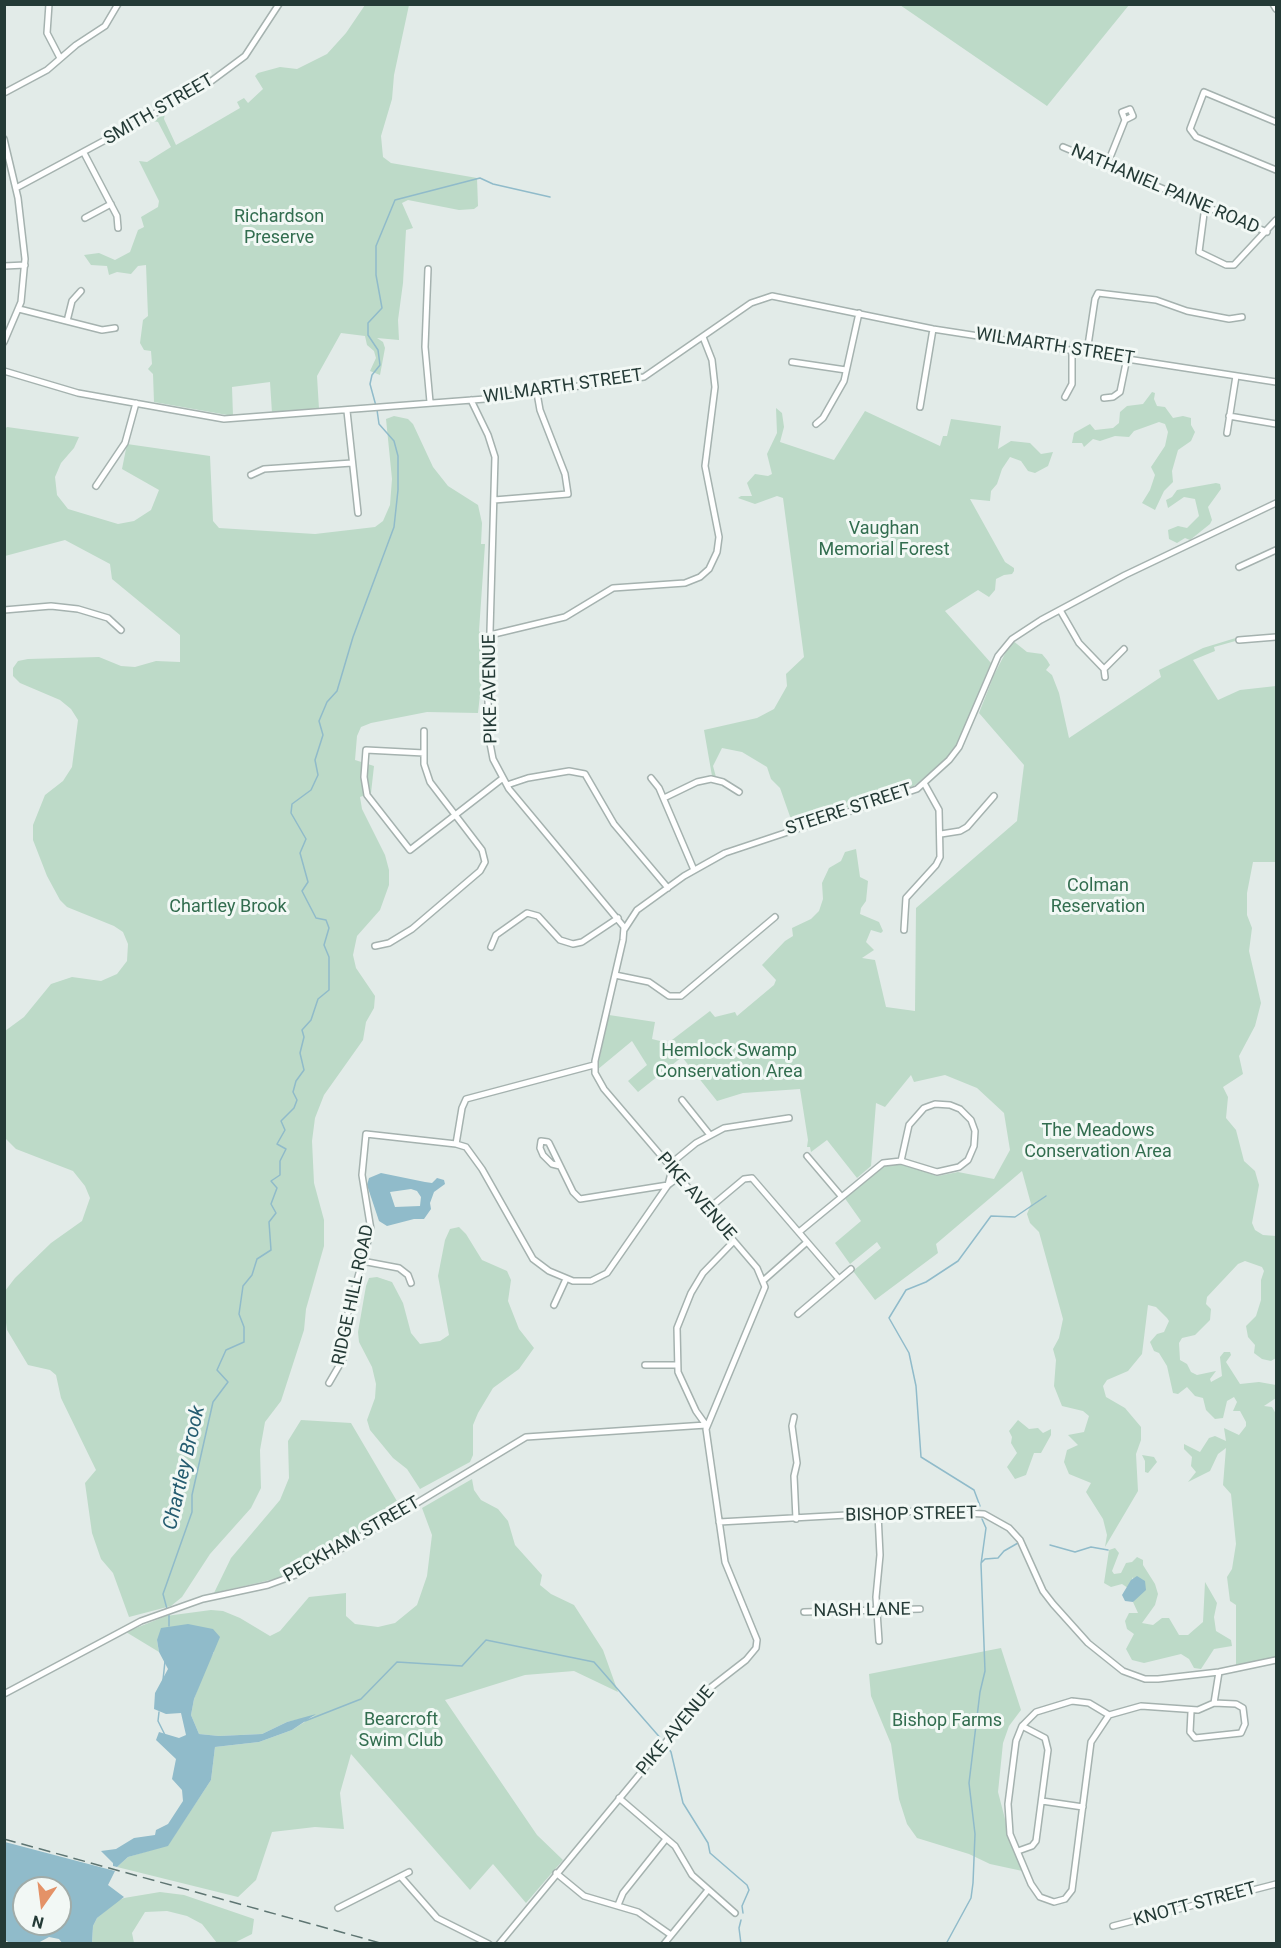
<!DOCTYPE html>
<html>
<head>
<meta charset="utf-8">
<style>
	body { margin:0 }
	#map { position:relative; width:1281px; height:1948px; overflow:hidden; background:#e2ebe8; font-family:Roboto,sans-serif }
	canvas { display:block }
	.frame { position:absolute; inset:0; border:6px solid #243a36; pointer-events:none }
	.north { position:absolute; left:12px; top:1876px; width:60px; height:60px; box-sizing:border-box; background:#f2f8f5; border:2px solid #a0aca9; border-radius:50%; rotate:194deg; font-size:16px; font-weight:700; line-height:24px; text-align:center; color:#243a36 }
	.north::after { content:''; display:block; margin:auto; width:21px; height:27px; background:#e49267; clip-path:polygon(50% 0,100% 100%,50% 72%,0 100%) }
</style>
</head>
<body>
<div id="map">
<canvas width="1281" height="1948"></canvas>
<div class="frame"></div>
<div class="north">N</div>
</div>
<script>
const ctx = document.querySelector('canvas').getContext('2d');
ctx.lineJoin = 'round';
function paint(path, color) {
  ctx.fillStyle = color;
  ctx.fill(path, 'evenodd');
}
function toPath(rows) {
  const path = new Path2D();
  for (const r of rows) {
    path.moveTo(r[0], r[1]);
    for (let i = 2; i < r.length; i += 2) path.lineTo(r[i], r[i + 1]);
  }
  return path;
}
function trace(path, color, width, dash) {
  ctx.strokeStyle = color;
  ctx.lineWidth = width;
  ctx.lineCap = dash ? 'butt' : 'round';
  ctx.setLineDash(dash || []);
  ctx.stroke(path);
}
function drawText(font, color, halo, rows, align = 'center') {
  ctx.font = font + ' Roboto,sans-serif';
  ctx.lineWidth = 6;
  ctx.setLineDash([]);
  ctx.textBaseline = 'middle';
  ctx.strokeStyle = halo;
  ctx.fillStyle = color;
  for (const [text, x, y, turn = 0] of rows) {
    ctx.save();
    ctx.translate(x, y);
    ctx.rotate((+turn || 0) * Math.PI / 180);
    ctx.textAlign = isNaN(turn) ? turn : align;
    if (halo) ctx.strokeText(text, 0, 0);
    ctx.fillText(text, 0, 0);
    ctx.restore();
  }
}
const green = toPath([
	[365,5,409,5,394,75,392,99,381,136,383,157,391,163,477,178,478,206,474,209,459,210,408,200,402,203,413,228,406,230,403,283,398,320,399,340,377,338,383,342,385,348,380,375,370,371,376,358,374,351,367,345,365,336,341,333,317,376,319,409,272,413,270,382,232,387,233,416,154,402,153,374,148,369,152,364,151,351,144,350,140,343,143,320,148,316,146,265,138,266,131,274,117,272,109,275,107,266,91,265,84,255,99,253,115,260,130,252,138,230,144,227,141,217,158,207,159,201,139,161,147,162,171,147,158,122,153,121,165,114,164,119,176,145,192,136,240,108,237,102,244,98,248,103,263,89,255,76,258,73,280,67,297,69,327,54,346,33],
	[900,5,1129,5,1047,106],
	[1152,392,1155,393,1154,399,1157,406,1165,407,1173,418,1183,416,1191,418,1191,425,1195,432,1191,441,1178,450,1172,471,1173,482,1164,491,1155,510,1142,503,1150,490,1155,475,1151,467,1165,446,1168,432,1165,424,1159,422,1148,426,1134,431,1129,437,1115,436,1100,441,1093,439,1084,447,1082,443,1072,443,1074,433,1090,424,1095,430,1113,428,1119,423,1120,412,1127,406,1143,404],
	[776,408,782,413,784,427,780,442,834,460,865,411,940,446,943,436,947,436,951,419,1001,426,998,449,1011,441,1030,443,1041,454,1053,452,1048,466,1035,473,1028,471,1021,461,1010,457,1002,469,997,484,991,491,990,501,970,499,1005,562,1014,568,1014,571,1012,574,1004,575,996,579,995,590,989,597,978,590,945,611,991,663,957,744,944,761,914,786,793,825,780,788,771,779,767,767,742,752,722,748,713,766,716,777,712,776,704,730,757,718,774,709,787,686,786,674,804,657,783,498,777,496,755,504,738,498,741,496,752,496,747,483,755,474,768,476,772,474,767,454,777,433],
	[394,416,408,419,413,424,433,467,448,486,478,505,482,523,481,544,485,544,479,631,486,640,478,713,427,712,371,723,361,727,357,736,355,760,374,766,371,793,360,797,362,809,385,855,389,870,389,885,380,910,357,936,353,955,356,968,375,996,374,1008,366,1022,363,1040,324,1095,315,1118,312,1141,314,1183,324,1220,324,1246,306,1309,304,1330,281,1401,265,1422,260,1450,261,1488,251,1508,210,1554,182,1597,171,1606,129,1617,113,1573,101,1559,92,1533,85,1483,96,1470,61,1398,56,1375,50,1370,28,1365,7,1330,4,1308,5,1291,15,1278,51,1243,82,1221,90,1198,85,1186,73,1171,16,1149,5,1138,5,1031,24,1017,51,984,72,977,101,981,117,974,127,961,128,944,123,932,114,926,67,907,60,900,47,876,33,840,33,825,45,795,63,781,72,767,78,720,71,709,60,700,20,683,13,676,13,668,18,661,28,659,99,657,121,666,135,667,156,661,180,662,180,635,112,579,110,564,65,540,5,556,4,430,7,427,79,437,74,448,61,463,55,477,57,495,68,509,118,524,134,521,151,510,159,490,122,469,127,444,210,456,213,521,219,528,315,534,375,527,383,521,390,505,392,479,386,419],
	[1216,483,1220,484,1221,489,1208,507,1212,520,1210,524,1190,540,1185,538,1177,543,1169,539,1168,530,1178,526,1187,528,1199,516,1195,499,1184,497,1168,508,1166,500,1172,497,1177,490],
	[1239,637,1239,640,1214,647,1215,651,1193,660,1218,700,1240,690,1276,686,1276,862,1253,862,1247,893,1247,915,1252,928,1249,951,1261,1003,1255,1026,1239,1056,1243,1074,1223,1087,1228,1097,1226,1118,1236,1130,1244,1161,1255,1171,1259,1185,1252,1223,1255,1230,1263,1235,1276,1236,1276,1358,1271,1361,1262,1359,1254,1353,1255,1345,1248,1337,1246,1326,1256,1316,1261,1300,1261,1280,1264,1271,1262,1267,1245,1261,1238,1264,1207,1297,1206,1304,1211,1309,1210,1320,1195,1335,1182,1338,1179,1343,1180,1360,1187,1364,1191,1372,1197,1375,1216,1371,1210,1379,1211,1382,1222,1376,1220,1357,1224,1352,1230,1352,1231,1355,1226,1362,1240,1384,1259,1382,1276,1385,1276,1398,1264,1406,1272,1407,1276,1414,1276,1657,1236,1666,1236,1605,1230,1601,1227,1577,1232,1569,1236,1544,1231,1494,1223,1485,1226,1448,1218,1454,1210,1471,1188,1482,1196,1472,1191,1466,1192,1457,1184,1449,1184,1444,1200,1452,1209,1438,1215,1436,1226,1441,1224,1428,1239,1435,1246,1426,1246,1422,1240,1411,1233,1411,1237,1402,1234,1397,1227,1401,1223,1418,1215,1419,1206,1410,1203,1398,1195,1396,1187,1387,1178,1394,1173,1393,1167,1366,1159,1353,1154,1351,1150,1342,1157,1334,1164,1332,1169,1321,1167,1318,1156,1307,1148,1305,1142,1354,1128,1371,1107,1380,1103,1386,1106,1397,1125,1408,1141,1427,1141,1440,1136,1454,1138,1491,1105,1547,1107,1535,1103,1519,1086,1492,1091,1483,1069,1474,1064,1462,1067,1450,1078,1445,1068,1435,1084,1432,1089,1416,1083,1411,1062,1406,1054,1386,1056,1360,1053,1349,1059,1338,1063,1319,1039,1232,1030,1223,1027,1214,1031,1204,1022,1171,936,1244,938,1253,875,1300,853,1271,881,1248,877,1242,850,1264,835,1243,861,1221,844,1197,884,1166,900,1164,938,1176,958,1172,994,1179,1010,1150,1004,1113,977,1088,945,1075,914,1082,911,1075,885,1107,876,1103,871,1166,857,1178,827,1140,811,1152,810,1147,807,1147,808,1140,800,1089,743,1093,717,1101,682,1057,638,1092,628,1081,647,1065,632,1041,597,1070,609,1015,655,1022,652,1039,668,1043,710,1011,715,1017,735,1012,737,1016,774,985,776,980,762,965,785,941,793,936,792,928,811,919,819,911,823,899,822,883,829,868,841,861,845,852,856,849,860,877,868,881,866,901,861,908,860,914,879,922,883,931,881,933,871,930,866,942,874,950,862,958,875,960,886,1007,915,1011,916,908,1017,821,1024,765,979,713,994,675,1012,640,1027,652,1042,654,1047,660,1050,665,1046,670,1052,675,1059,693,1069,738,1161,677,1159,670,1203,648],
	[459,1227,466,1234,482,1260,507,1271,511,1280,508,1301,519,1329,534,1348,519,1369,493,1388,478,1413,473,1425,473,1455,470,1462,420,1489,407,1469,393,1458,370,1430,367,1420,375,1398,376,1384,372,1367,359,1342,358,1332,366,1286,369,1278,377,1277,392,1282,403,1303,411,1333,420,1344,440,1341,449,1335,438,1276,445,1240,450,1229],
	[301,1420,351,1423,401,1508,292,1575,214,1593,231,1558,280,1500,289,1478,288,1441],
	[1018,1420,1029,1429,1038,1428,1043,1433,1051,1429,1051,1435,1041,1453,1034,1453,1026,1475,1015,1479,1007,1467,1017,1453,1011,1443,1012,1437,1009,1431],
	[1142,1455,1154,1457,1157,1462,1148,1473,1145,1472,1145,1461],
	[472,1479,474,1490,481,1500,498,1509,508,1521,515,1545,542,1575,540,1585,551,1594,574,1605,603,1650,618,1692,574,1671,525,1675,445,1700,537,1835,563,1860,526,1903,493,1864,470,1890,351,1754,340,1793,344,1829,315,1827,272,1832,256,1880,238,1897,117,1867,128,1857,168,1845,211,1780,215,1747,259,1742,292,1730,314,1716,287,1722,262,1734,219,1736,199,1734,191,1715,194,1699,206,1666,214,1652,157,1640,159,1652,126,1632,166,1616,211,1610,223,1611,240,1618,270,1636,280,1631,309,1597,346,1593,346,1616,355,1624,378,1627,395,1623,417,1605,427,1576,432,1535,422,1508],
	[1115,1548,1119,1553,1112,1571,1114,1574,1121,1573,1126,1563,1132,1562,1137,1557,1143,1560,1143,1565,1155,1584,1158,1594,1155,1605,1142,1623,1153,1625,1162,1618,1169,1618,1179,1635,1188,1635,1203,1622,1205,1582,1217,1603,1214,1617,1216,1631,1231,1640,1232,1646,1214,1649,1201,1669,1194,1668,1189,1659,1181,1654,1144,1663,1132,1660,1126,1649,1134,1634,1127,1629,1125,1621,1129,1613,1138,1613,1133,1602,1136,1597,1133,1577,1128,1588,1122,1584,1111,1587,1104,1583,1109,1550],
	[1001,1648,1021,1710,1009,1726,1003,1743,998,1792,1011,1842,1027,1872,990,1864,969,1854,917,1838,907,1824,899,1799,891,1744,871,1696,869,1674],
	[160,1892,184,1895,254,1919,252,1934,234,1943,217,1943,202,1924,187,1916,167,1911,145,1912,132,1933,134,1943,92,1944,93,1926,97,1918,117,1901,124,1898]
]);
const water = toPath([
	[381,1173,425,1182,432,1183,437,1178,444,1180,445,1184,434,1192,430,1203,431,1209,424,1219,414,1219,387,1226,379,1221,367,1185,369,1178],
	[411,1189,417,1191,421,1197,420,1206,395,1207,390,1192],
	[1137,1576,1145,1581,1146,1590,1133,1602,1125,1601,1122,1595,1131,1580],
	[188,1624,213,1629,220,1637,194,1699,191,1715,199,1734,219,1736,262,1734,287,1722,316,1714,292,1730,259,1742,215,1747,211,1780,168,1846,128,1857,117,1867,113,1866,113,1863,101,1851,116,1849,134,1838,155,1835,156,1830,168,1824,183,1801,182,1790,172,1779,176,1759,156,1740,159,1732,179,1738,186,1735,181,1713,166,1714,154,1709,155,1693,168,1669,159,1652,157,1640,161,1628],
	[5,1842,115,1871,108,1885,124,1897,97,1918,93,1926,92,1943,62,1943,59,1939,49,1937,38,1943,10,1943,5,1940],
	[24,1888,60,1888,60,1896,65,1898,60,1906,60,1924,24,1924]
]);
const stream = toPath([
	[376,406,370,384,372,375,380,365,378,350,368,335,368,323,382,308,376,275,376,246,395,200,480,178,493,184,550,197],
	[980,1506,974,1490,921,1457,916,1386,909,1353,889,1318,906,1290,926,1282,958,1261,991,1216,1015,1217,1046,1196],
	[1050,1545,1075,1552,1091,1547,1108,1550],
	[981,1563,985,1559,998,1558,1004,1551,1018,1543],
	[167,1609,163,1594,192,1512,192,1495,213,1402,228,1382,217,1370,226,1350,244,1342,244,1327,239,1314,243,1286,252,1275,257,1259,271,1250,269,1222,276,1213,271,1204,277,1188,271,1181,280,1175,280,1161,286,1149,277,1144,285,1130,281,1121,294,1108,297,1100,293,1092,296,1081,304,1070,300,1053,304,1037,302,1030,311,1020,318,999,329,990,329,957,324,945,329,928,326,920,316,918,302,891,308,882,300,853,306,839,291,813,292,804,311,790,318,775,315,760,323,735,319,721,327,702,337,691,353,637,394,527,398,490,398,456,394,441,379,424,377,410],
	[169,1626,169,1614],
	[163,1680,165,1661],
	[159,1712,158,1721,165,1735],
	[305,1721,361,1699,397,1662,462,1666,486,1640,594,1662,663,1741],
	[666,1745,671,1752,683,1803,708,1843,710,1853,747,1885,749,1890,742,1906,743,1913],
	[741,1944,739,1928,741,1920],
	[946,1944,971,1898,973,1883,975,1834,969,1783,980,1692,985,1671,981,1564,986,1528,982,1519]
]);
const minor = toPath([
	[49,4,47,33,60,58],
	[1273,4,1276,9],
	[4,93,47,70,76,45,105,26,118,4],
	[1276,122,1204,92,1190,129,1196,137,1276,170],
	[4,139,18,198,25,259,21,302,4,342],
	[1063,147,1267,232],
	[84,153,117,216,118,228],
	[1107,165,1125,120,1133,116,1130,109,1122,112,1125,120],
	[16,188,202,88,245,56,279,4],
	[1205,206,1199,252,1226,265,1234,265,1276,220],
	[85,218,111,204],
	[4,266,25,265],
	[428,269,425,347,430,402],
	[19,309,102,330,115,328],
	[67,321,72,301,81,291],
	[1087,352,1095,299,1098,293,1156,300,1187,311,1229,319,1242,317],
	[792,362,846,370],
	[4,371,78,393,224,419,485,399,644,377,751,303,772,296,933,329,1276,382],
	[1065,397,1072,384,1072,349],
	[1104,398,1113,397,1120,392,1127,358],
	[471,400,488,435,495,457,488,701,489,738,493,759,509,789,624,927,623,940,595,1061,595,1073,604,1089,757,1268,765,1287,706,1429,725,1562,757,1640,756,1648,746,1660,701,1695,663,1746,499,1944],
	[920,407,933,329],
	[347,411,358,513],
	[1229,416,1276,424],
	[816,424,823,418,844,381,859,313],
	[1227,433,1236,376],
	[251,475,264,469,352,463],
	[96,486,125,443,136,403],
	[494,500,568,494,565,474,540,410,537,393],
	[1239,567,1276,550],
	[4,610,51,606,78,609,108,618,121,630],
	[1060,610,1079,643,1104,669,1105,677],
	[490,635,565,617,613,588,685,583,700,577,709,569,717,552,719,537,705,466,715,387,712,360,703,337],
	[1239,640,1276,637],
	[1104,669,1124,649],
	[424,753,366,750,364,777,367,795,410,850,503,778],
	[651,778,659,788,694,870],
	[507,785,528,778,569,771,585,774,614,824,668,888],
	[664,798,697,782,711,779,723,782,739,792],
	[941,834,960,831,967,827,994,796],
	[624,930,637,910,684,876,725,853,917,789,949,760,959,747,998,656,1012,639,1041,620,1125,575,1276,503],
	[904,930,906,898,936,865,940,857,939,810,924,783],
	[375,946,389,943,412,929,480,871,485,862,482,850,430,782,424,764,424,731],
	[491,947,496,935,527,913,538,916,560,940,573,944,582,942,618,918],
	[615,975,649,982,669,996,681,996,775,917],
	[682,1100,710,1135],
	[456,1144,462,1108,466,1099,594,1065],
	[807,1156,841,1196],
	[669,1165,696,1143,724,1128,789,1118],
	[560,1166,552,1164,543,1155,540,1148,541,1141,548,1142,549,1143,573,1192,580,1199,668,1185],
	[672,1169,668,1185,679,1177],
	[707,1210,744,1179,752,1178,839,1279],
	[799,1232,883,1163,901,1161,937,1172,959,1167,968,1160,974,1146,975,1131,971,1120,960,1109,950,1105,935,1104,924,1108,909,1125,901,1161],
	[362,1261,399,1268,408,1275,411,1283],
	[764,1280,807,1242],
	[554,1305,566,1279],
	[798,1314,851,1269],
	[645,1365,677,1365],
	[329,1383,343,1359,346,1320,371,1230,362,1175,366,1134,456,1144,466,1147,482,1169,533,1259,549,1271,573,1281,591,1281,607,1273,668,1185],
	[794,1417,792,1426,797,1463,794,1476,796,1519],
	[706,1425,696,1411,678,1372,677,1328,691,1293,703,1273,734,1241],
	[878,1514,880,1555,876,1597,879,1641],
	[719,1522,920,1511,984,1514,1009,1528,1020,1540,1043,1591,1053,1604,1088,1643,1123,1671,1145,1679,1158,1679,1219,1672,1276,1660],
	[804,1612,920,1609],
	[4,1694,141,1621,203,1599,268,1585,301,1573,526,1437,706,1425],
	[1072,1701,1089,1703,1109,1715,1091,1742,1072,1890,1065,1899,1054,1902,1040,1897,1031,1884,1010,1834,1008,1804,1016,1741,1022,1726,1036,1712,1072,1701],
	[1191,1712,1190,1732,1195,1738,1241,1733,1245,1724,1243,1708,1236,1704,1214,1703],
	[1109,1715,1141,1706,1198,1710,1214,1703,1219,1672],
	[619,1798,675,1846,692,1875,735,1913],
	[1042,1801,1083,1807],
	[1018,1851,1032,1846,1036,1841,1048,1750,1045,1738,1022,1726],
	[556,1873,584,1896,638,1912,671,1935],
	[401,1877,437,1918,489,1944],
	[618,1905,623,1893,666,1839],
	[338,1908,409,1872],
	[1113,1926,1276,1884],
	[664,1944,708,1890]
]);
const rail = toPath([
	[4,1839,384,1944]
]);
const streetNames = [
	["SMITH STREET",159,110,-30],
	["NATHANIEL PAINE ROAD",1165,190,23],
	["WILMARTH STREET",1055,347,9],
	["WILMARTH STREET",563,387,-8],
	["PIKE AVENUE",491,689,-91],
	["STEERE STREET",849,810,-18],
	["PIKE AVENUE",696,1197,49],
	["RIDGE HILL ROAD",354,1295,-78],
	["BISHOP STREET",911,1515,-1],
	["PECKHAM STREET",352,1540,-30],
	["NASH LANE",862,1611,-1],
	["PIKE AVENUE",676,1731,-50],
	["KNOTT STREET",1195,1905,-15]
];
const parkNames = [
	["Richardson",279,217],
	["Preserve",279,238],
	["Vaughan",884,529],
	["Memorial Forest",884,550],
	["Colman",1098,886],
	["Reservation",1098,907],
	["Chartley Brook",228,907],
	["Hemlock Swamp",729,1051],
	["Conservation Area",729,1072],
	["The Meadows",1098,1131],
	["Conservation Area",1098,1152],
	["Bearcroft",401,1720],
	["Swim Club",401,1741],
	["Bishop Farms",947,1721]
];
const waterNames = [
	["Chartley Brook",185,1468,-77]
];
paint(green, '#bddac8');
paint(water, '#90bbca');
trace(stream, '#90bbca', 1.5);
trace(minor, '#a5b2af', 8);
trace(minor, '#fff', 5);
trace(rail, '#5e7572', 1.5, [12, 6]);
drawText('18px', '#243a36', '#f2f8f5', streetNames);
drawText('18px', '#326d4f', '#f2f8f5', parkNames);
drawText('italic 20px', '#245c70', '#f2f8f5', waterNames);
</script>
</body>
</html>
